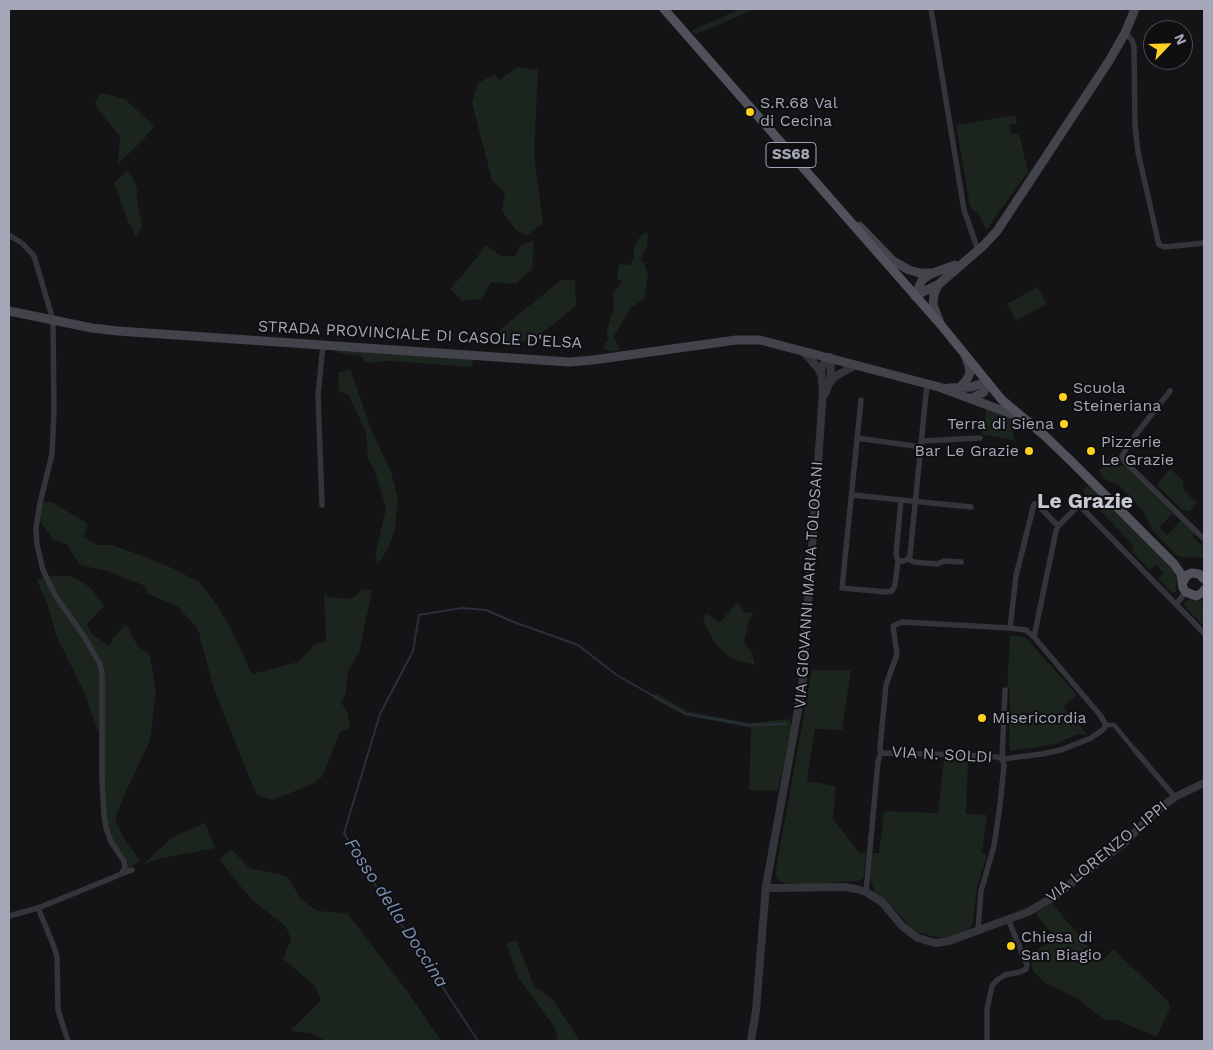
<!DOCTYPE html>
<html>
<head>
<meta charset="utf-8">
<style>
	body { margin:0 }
	#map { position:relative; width:1213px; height:1050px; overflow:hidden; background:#141315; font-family:"Work Sans",sans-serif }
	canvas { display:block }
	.frame { position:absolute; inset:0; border:10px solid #a4a7b7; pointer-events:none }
	.north { position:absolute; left:1143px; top:20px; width:50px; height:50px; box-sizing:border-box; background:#0f0e10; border:1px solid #4b4b53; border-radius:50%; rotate:66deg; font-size:14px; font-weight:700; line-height:20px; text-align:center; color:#a4a7b7 }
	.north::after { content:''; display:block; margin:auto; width:18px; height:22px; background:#ffd222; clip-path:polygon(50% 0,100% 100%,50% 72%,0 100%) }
</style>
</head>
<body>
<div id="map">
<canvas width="1213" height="1050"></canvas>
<div class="frame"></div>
<div class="north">N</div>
</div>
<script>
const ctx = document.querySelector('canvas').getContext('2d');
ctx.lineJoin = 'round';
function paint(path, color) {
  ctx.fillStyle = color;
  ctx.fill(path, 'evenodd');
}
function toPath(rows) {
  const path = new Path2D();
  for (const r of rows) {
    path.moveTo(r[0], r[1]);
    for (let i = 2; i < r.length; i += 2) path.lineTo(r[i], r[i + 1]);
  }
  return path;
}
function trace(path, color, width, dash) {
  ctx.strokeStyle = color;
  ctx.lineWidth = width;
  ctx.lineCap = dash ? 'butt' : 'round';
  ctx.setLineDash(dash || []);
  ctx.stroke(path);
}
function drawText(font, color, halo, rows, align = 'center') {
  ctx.font = font + ' "Work Sans",sans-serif';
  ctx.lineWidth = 4;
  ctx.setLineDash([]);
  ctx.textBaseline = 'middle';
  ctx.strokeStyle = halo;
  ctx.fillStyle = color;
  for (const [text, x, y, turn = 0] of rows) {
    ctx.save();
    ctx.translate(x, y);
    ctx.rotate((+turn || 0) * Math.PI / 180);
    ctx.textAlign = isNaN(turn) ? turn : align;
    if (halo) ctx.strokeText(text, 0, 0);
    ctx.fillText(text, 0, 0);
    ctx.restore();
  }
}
const green = toPath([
	[740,9,755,9,695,35,692,30],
	[518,67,538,70,534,155,543,223,526,236,516,230,502,211,505,193,492,180,472,103,478,83,494,75,499,80],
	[99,94,107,94,125,99,154,126,144,139,118,164,120,136,99,111,95,103],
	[1015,115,1017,124,1009,125,1011,134,1019,133,1028,172,986,230,980,217,970,206,956,125],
	[126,171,131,174,137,189,137,199,142,226,138,235,135,235,128,221,114,183],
	[648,232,647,248,642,255,641,261,645,264,648,276,644,298,630,309,614,336,620,350,611,352,603,347,609,339,606,334,614,307,613,293,622,282,617,278,619,264,629,265,634,259,634,246,642,234],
	[534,241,532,269,516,284,491,282,482,299,462,301,450,289,467,270,486,245,501,256,515,256,521,244],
	[561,280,575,280,576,306,532,341,493,344,496,333],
	[1037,287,1047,304,1016,321,1007,304],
	[337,349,473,359,472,367,390,361,366,363,361,356,337,353],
	[350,369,373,434,391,472,398,498,395,530,388,548,378,564,375,556,386,508,375,472,368,459,366,432,348,394,339,392,338,373],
	[986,410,1012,419,1014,440,980,434,985,425],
	[1113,453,1114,461,1117,465,1125,466,1176,516,1176,517,1172,514,1160,527,1167,535,1180,521,1182,521,1195,534,1193,537,1204,547,1204,558,1180,557,1176,555,1152,530,1144,512,1118,485,1105,479,1102,476,1099,471],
	[1170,469,1184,481,1183,486,1184,491,1197,503,1189,511,1182,510,1157,485],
	[1089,485,1175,571,1174,573,1177,579,1176,592,1172,593,1158,579,1164,573,1156,565,1150,570,1133,553,1132,551,1134,546,1086,496,1083,490],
	[52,502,88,524,84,537,96,545,112,545,148,558,172,568,199,582,215,602,231,629,252,674,298,662,314,645,326,641,324,594,330,597,348,599,356,596,362,589,372,591,359,653,348,671,346,693,341,702,348,714,350,728,340,732,323,776,312,784,273,800,257,796,214,690,198,629,178,607,148,594,145,586,107,571,80,565,67,545,53,539,38,518,40,503],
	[45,576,71,576,90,587,104,606,87,624,92,634,110,647,113,638,126,624,137,645,150,656,156,691,150,741,128,787,115,819,123,837,140,861,121,874,125,868,106,828,102,742,84,692,56,635,49,609,37,580],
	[1188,599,1193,601,1201,600,1204,602,1204,626,1186,608,1184,603],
	[737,603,746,613,754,612,749,620,744,642,752,653,755,665,737,661,727,655,716,645,705,625,703,620,706,613,719,623],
	[1010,635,1026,638,1077,695,1063,707,1087,734,1076,735,1058,743,1040,747,1010,751,1009,743,1010,689,1007,689],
	[812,670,851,670,842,730,815,729,807,781,836,786,833,819,859,852,866,853,864,877,860,881,792,885,779,881,775,875],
	[656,693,687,711,749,723,790,719,791,727,778,791,749,790,751,728,684,715,652,698],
	[944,760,968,762,966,814,987,815,982,853,987,855,977,888,973,923,969,930,950,937,935,937,914,931,895,910,876,894,870,879,872,853,879,853,884,811,938,813],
	[205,823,215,848,159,859,142,865,173,837],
	[231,849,249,868,287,876,301,899,318,911,347,913,408,992,441,1041,326,1041,310,1033,290,1031,321,1000,314,985,283,959,291,940,286,927,250,898,219,859],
	[1052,903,1101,962,1113,949,1169,1002,1170,1008,1157,1037,1116,1020,1106,1021,1077,998,1045,983,1033,971,1031,962,1028,955,1056,939,1035,914],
	[516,940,534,986,553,1000,580,1041,558,1041,555,1028,518,977,506,944]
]);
const stream = toPath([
	[478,1041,368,874,344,833,380,714,413,651,419,615,462,608,486,610,511,621,578,645,618,676,686,714,749,725,786,724]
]);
const pedestrian = toPath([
	[1106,725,1114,725,1134,749]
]);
const minor = toPath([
	[931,9,964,210,978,250],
	[1125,33,1132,40,1134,46,1135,125,1138,152,1159,245,1165,247,1204,243],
	[9,235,23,244,34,256,53,320,54,411,52,454,40,503,36,528,37,545,43,570,55,595,85,638,100,664,102,673,102,779,104,815,106,828,111,842,124,861,125,868,121,874,112,878,38,908,9,916],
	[1170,391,1130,442,1121,458,1204,539],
	[861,400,842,588,887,592,892,591,895,585,898,561],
	[857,438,921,447],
	[922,441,980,438],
	[852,495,971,507],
	[901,500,896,555,898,561,903,561,908,559,910,555,927,384],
	[322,505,318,395,323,345],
	[908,559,914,562,937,564,944,561,961,562],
	[1176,604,1186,592],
	[1010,628,1016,576,1034,504,1037,504,1058,526],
	[1134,749,1175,797],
	[881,753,964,755,997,757,1002,759,1042,754,1061,750,1091,738,1104,729,1106,725,1100,715,1034,637,1056,531,1058,526,1077,507,1080,506,1204,633],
	[121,874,132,870],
	[866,892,878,761,881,753,880,748,886,685,897,654,893,626,902,622,1010,628,1026,630,1034,637],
	[38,908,53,944,57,957,58,1010,68,1041],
	[978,930,981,891,994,846,1000,805,1004,765,1002,759,1005,690],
	[987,1041,987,1009,992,986,997,980,1005,975,1020,972,1026,969,1027,965,1008,919]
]);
const tertiary = toPath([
	[803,351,817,367,821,374],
	[830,357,831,369,830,381],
	[825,394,829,384,834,377,856,365],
	[766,886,773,888,845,887,856,889,866,892,882,902,902,926,918,938,935,943,949,941,1028,912,1052,898,1124,843,1155,812,1175,797,1204,783],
	[751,1041,756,1010,766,886,802,688,823,392,821,370,823,365,830,357]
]);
const secondary = toPath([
	[859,226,893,261,909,270,920,273,933,273,955,265],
	[938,285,934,294,933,305,939,320],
	[915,296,939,284,983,246,997,231,1109,61,1125,33,1135,9],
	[915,296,922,280,932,273],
	[9,311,92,328,118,331,569,362,593,360,736,340,760,340,939,387,1022,418],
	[948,388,971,387,987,382],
	[959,388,966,381,970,373,969,366,965,355],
	[972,398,984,392,987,382]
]);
const primary = toPath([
	[664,9,941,325,1002,400,1045,436,1072,462,1174,564,1181,574,1183,588,1186,592,1196,596,1202,593,1204,590],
	[1183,582,1187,575,1192,573,1199,574,1204,579]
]);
const markers = [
	[750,112,5,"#ffd222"],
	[1063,397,5,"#ffd222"],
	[1064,424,5,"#ffd222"],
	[1029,451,5,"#ffd222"],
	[1091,451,5,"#ffd222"],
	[982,718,5,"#ffd222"],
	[1011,946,5,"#ffd222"]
];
const shields = [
	[791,155,50]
];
const shieldNames = [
	["SS68",791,155]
];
const poiNames = [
	["S.R.68 Val",760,103],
	["di Cecina",760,121],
	["Scuola",1073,388],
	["Steineriana",1073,406],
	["Terra di Siena",1054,424,"right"],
	["Pizzerie",1101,442],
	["Le Grazie",1101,460],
	["Bar Le Grazie",1019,451,"right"],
	["Misericordia",992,718],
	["Chiesa di",1021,937],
	["San Biagio",1021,955]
];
const streetNames = [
	["STRADA PROVINCIALE DI CASOLE D'ELSA",420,335,3],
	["VIA GIOVANNI MARIA TOLOSANI",809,585,-86],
	["VIA N. SOLDI",942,755,3],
	["VIA LORENZO LIPPI",1107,852,-39]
];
const waterNames = [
	["Fosso della Doccina",396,913,57]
];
const districtNames = [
	["Le Grazie",1085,502]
];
paint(green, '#1b241d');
trace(stream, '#29303a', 2);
trace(pedestrian, '#34343b', 4.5);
trace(minor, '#34343b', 5.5);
trace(tertiary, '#34343b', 8);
trace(secondary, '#42434b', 9);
trace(primary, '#50515a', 9);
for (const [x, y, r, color] of markers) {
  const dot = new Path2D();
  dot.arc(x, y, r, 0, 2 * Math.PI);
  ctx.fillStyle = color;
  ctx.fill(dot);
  trace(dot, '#0f0e10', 2);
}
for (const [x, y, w] of shields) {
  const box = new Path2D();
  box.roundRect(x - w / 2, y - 12.5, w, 25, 4);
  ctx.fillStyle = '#0f0e10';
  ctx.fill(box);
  trace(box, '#a4a7b7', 1);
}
drawText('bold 15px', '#a4a7b7', null, shieldNames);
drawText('16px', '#a4a7b7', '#0f0e10', poiNames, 'left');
drawText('16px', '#a4a7b7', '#0f0e10', streetNames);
drawText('italic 18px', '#7790b5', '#0f0e10', waterNames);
drawText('bold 21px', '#c5c7d3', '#0f0e10', districtNames);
</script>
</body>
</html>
